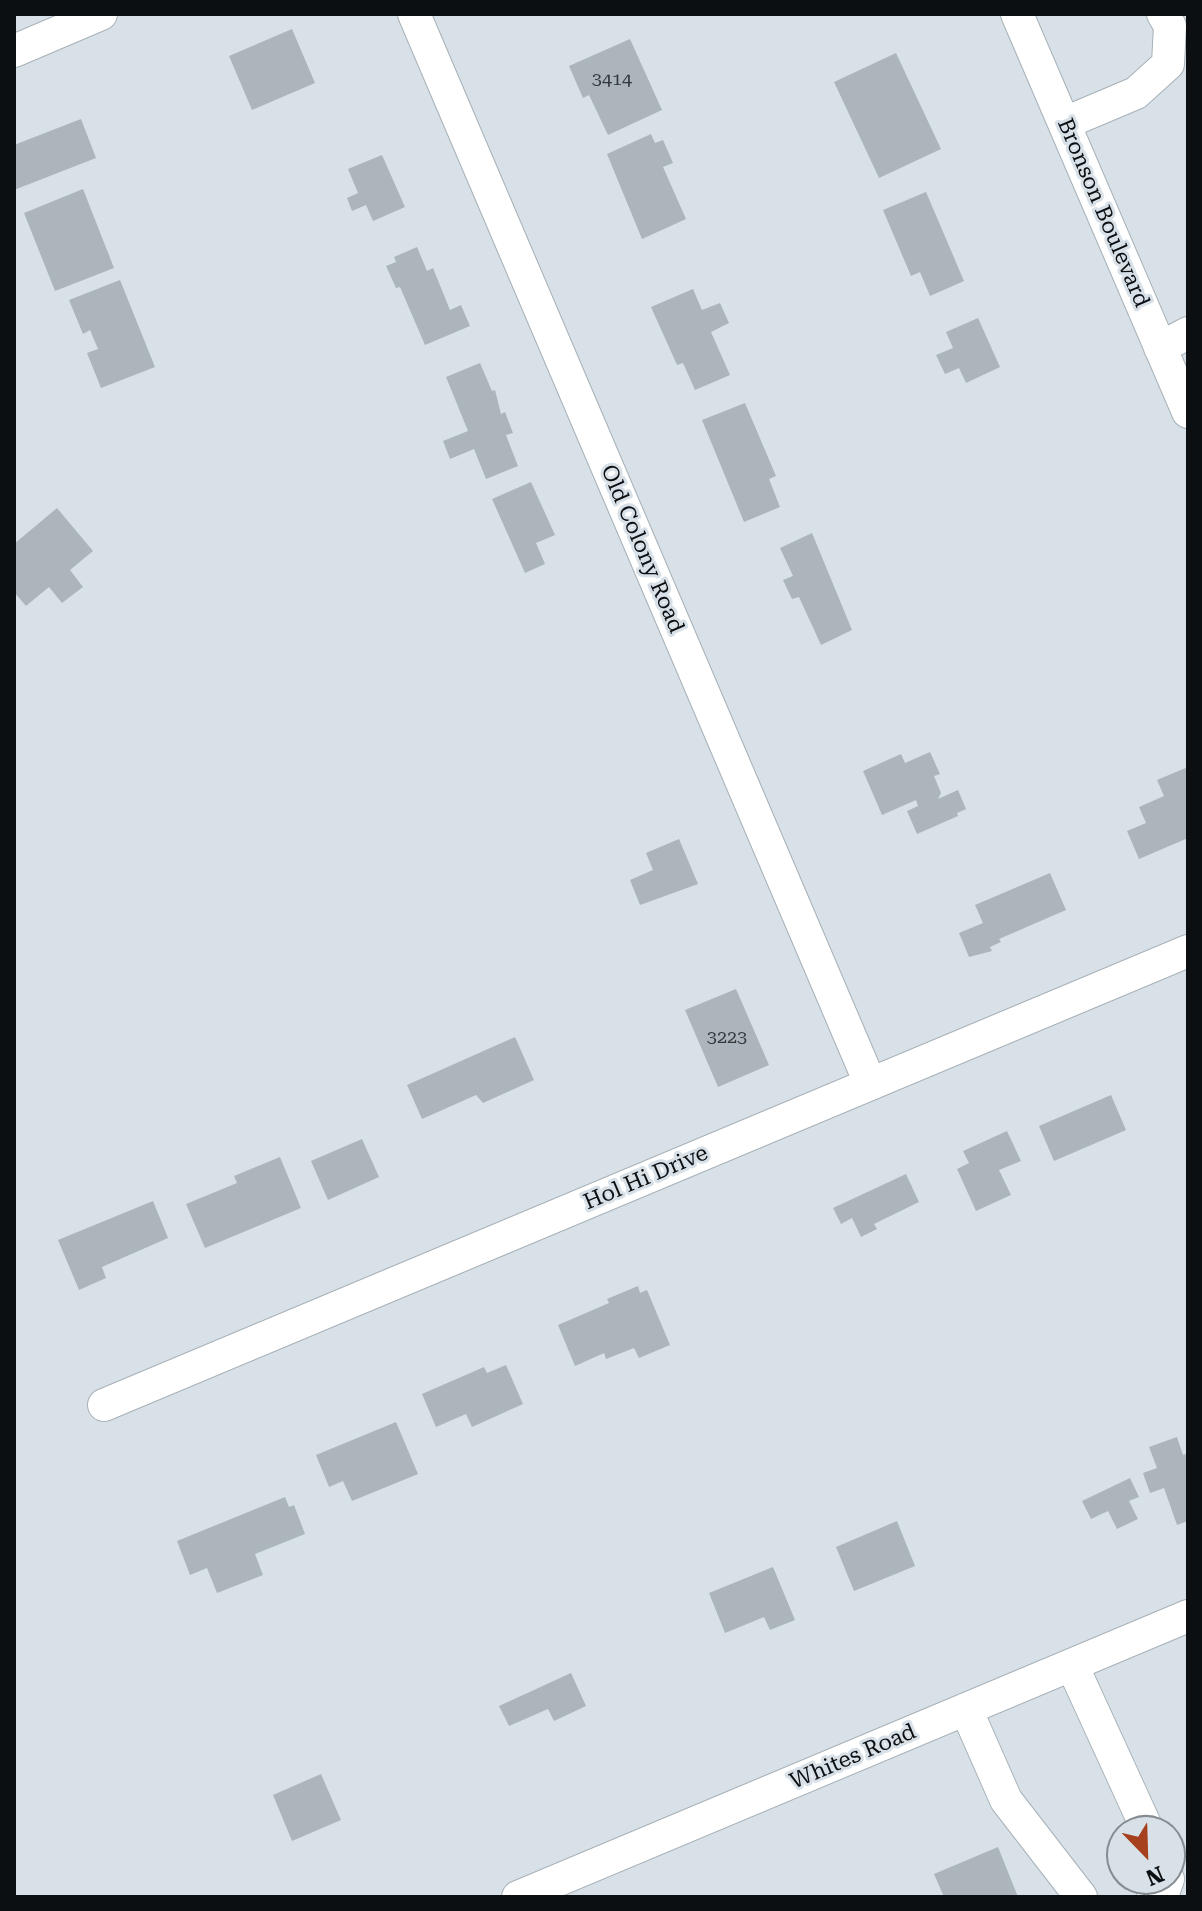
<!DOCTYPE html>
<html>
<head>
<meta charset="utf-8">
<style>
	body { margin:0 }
	#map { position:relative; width:1202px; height:1911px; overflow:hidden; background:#d8e1e8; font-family:"Roboto Serif",serif }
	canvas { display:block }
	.frame { position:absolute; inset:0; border:16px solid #0c0f11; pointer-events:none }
	.north { position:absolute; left:1106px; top:1815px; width:80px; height:80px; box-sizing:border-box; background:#d8e1e8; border:2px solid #868d92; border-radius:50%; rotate:157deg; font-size:22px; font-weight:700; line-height:32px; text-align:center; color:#0c0f11 }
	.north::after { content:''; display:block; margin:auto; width:28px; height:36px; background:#a7401f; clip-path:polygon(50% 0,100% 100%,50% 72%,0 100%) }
</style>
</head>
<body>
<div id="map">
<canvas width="1202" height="1911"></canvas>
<div class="frame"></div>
<div class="north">N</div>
</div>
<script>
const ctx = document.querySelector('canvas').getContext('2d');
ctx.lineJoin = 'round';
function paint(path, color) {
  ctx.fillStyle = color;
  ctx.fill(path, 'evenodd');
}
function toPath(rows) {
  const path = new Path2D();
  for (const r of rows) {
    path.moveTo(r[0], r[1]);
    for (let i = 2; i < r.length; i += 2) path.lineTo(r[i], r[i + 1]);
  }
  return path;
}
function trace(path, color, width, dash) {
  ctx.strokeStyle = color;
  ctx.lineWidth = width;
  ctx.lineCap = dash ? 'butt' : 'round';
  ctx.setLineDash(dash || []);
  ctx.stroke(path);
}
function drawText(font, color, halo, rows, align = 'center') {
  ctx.font = font + ' "Roboto Serif",serif';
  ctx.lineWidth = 6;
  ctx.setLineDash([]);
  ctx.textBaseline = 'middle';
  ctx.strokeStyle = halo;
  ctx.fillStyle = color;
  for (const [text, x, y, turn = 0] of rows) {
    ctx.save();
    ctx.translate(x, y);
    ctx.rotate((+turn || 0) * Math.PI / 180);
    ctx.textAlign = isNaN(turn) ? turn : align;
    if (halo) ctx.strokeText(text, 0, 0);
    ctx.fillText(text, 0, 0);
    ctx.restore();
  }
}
const building = toPath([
	[292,29,315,83,252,110,229,56],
	[630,39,662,110,608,135,589,95,583,98,569,66],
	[896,53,941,149,879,178,834,82],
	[81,119,96,158,14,190,14,145],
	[651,134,655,143,663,140,673,163,663,167,686,219,642,239,607,154],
	[382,155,405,207,373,221,366,205,352,211,347,198,358,193,348,169],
	[83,189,114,268,55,291,24,213],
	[926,192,964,281,930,296,920,272,911,276,883,210],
	[417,247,427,271,433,268,450,310,461,305,470,326,425,345,400,287,396,288,386,266,396,262,394,257],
	[120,280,155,367,101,388,87,353,98,349,90,330,83,334,69,300],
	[693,289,702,310,720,303,729,323,711,332,730,375,695,390,683,363,677,365,651,307],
	[978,318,1000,367,966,383,959,368,945,374,936,355,953,348,946,332],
	[480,363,492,391,495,390,501,414,505,412,513,433,506,435,518,466,486,479,474,449,450,459,443,441,468,431,446,377],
	[745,403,776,476,769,479,780,507,744,522,702,420],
	[531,482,555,535,536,543,545,564,525,573,492,499],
	[57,508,93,551,70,570,83,587,62,603,49,587,26,606,14,592,14,544],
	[812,533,852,630,821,645,799,597,792,599,783,580,793,576,780,548],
	[930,752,940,774,934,776,941,793,938,799,958,790,966,809,957,813,958,816,917,834,907,811,918,806,916,800,882,815,863,771,901,754,905,763],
	[1188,767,1188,838,1139,859,1127,831,1146,823,1139,807,1164,796,1157,780],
	[679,839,698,884,640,905,630,880,653,870,646,853],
	[1050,873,1066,910,999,939,1001,942,990,947,992,951,969,957,959,933,983,923,975,905],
	[736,989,769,1065,718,1087,685,1010],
	[515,1037,534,1080,483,1103,476,1095,422,1119,407,1085],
	[1111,1095,1126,1130,1054,1161,1039,1126],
	[1007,1131,1021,1161,999,1170,1011,1195,976,1211,957,1169,969,1163,963,1151],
	[362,1139,379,1177,328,1200,311,1161],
	[280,1157,301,1208,205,1248,186,1204,237,1183,234,1176],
	[906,1174,919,1202,874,1224,877,1229,861,1237,852,1218,841,1224,833,1208],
	[153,1201,168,1238,102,1267,106,1278,79,1290,58,1240],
	[638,1286,640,1293,647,1290,670,1345,639,1358,634,1348,606,1359,604,1353,575,1366,558,1325,609,1303,607,1299],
	[506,1365,523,1404,472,1427,466,1414,436,1427,422,1394,484,1367,487,1373],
	[396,1422,418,1474,352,1501,343,1481,329,1487,316,1455],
	[1177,1437,1183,1455,1188,1453,1188,1521,1177,1525,1164,1488,1150,1493,1143,1473,1157,1468,1149,1447],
	[1130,1478,1139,1497,1129,1501,1138,1519,1117,1529,1108,1511,1091,1519,1082,1501],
	[285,1497,289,1507,294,1505,305,1534,255,1554,263,1575,217,1593,207,1568,190,1575,177,1541],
	[897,1521,915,1566,854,1591,836,1547],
	[773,1567,795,1620,770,1630,764,1617,725,1633,709,1593],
	[571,1673,586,1706,554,1721,548,1709,509,1726,499,1706],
	[321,1774,341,1820,292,1841,273,1795],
	[998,1847,1018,1897,944,1897,934,1874]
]);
const minor = toPath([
	[414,14,870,1083],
	[1017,14,1188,412],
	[14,51,101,14],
	[1065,123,1136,93,1168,64,1170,26,1163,14],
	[1160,348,1188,333],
	[104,1405,1188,951],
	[1072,1665,1148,1831],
	[966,1709,1006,1800,1081,1897],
	[518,1897,1188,1616],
	[1153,1897,1163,1893,1168,1879]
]);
const numberNames = [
	["3414",612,80],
	["3223",727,1038]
];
const streetNames = [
	["Bronson Boulevard",1103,213,67],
	["Old Colony Road",642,549,67],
	["Hol Hi Drive",646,1178,-23],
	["Whites Road",853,1757,-23]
];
paint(building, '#abb5bb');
trace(minor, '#a7b1b7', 34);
trace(minor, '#fff', 32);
drawText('18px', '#34383c', null, numberNames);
drawText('22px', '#0c0f11', '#d8e1e8', streetNames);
</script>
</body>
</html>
